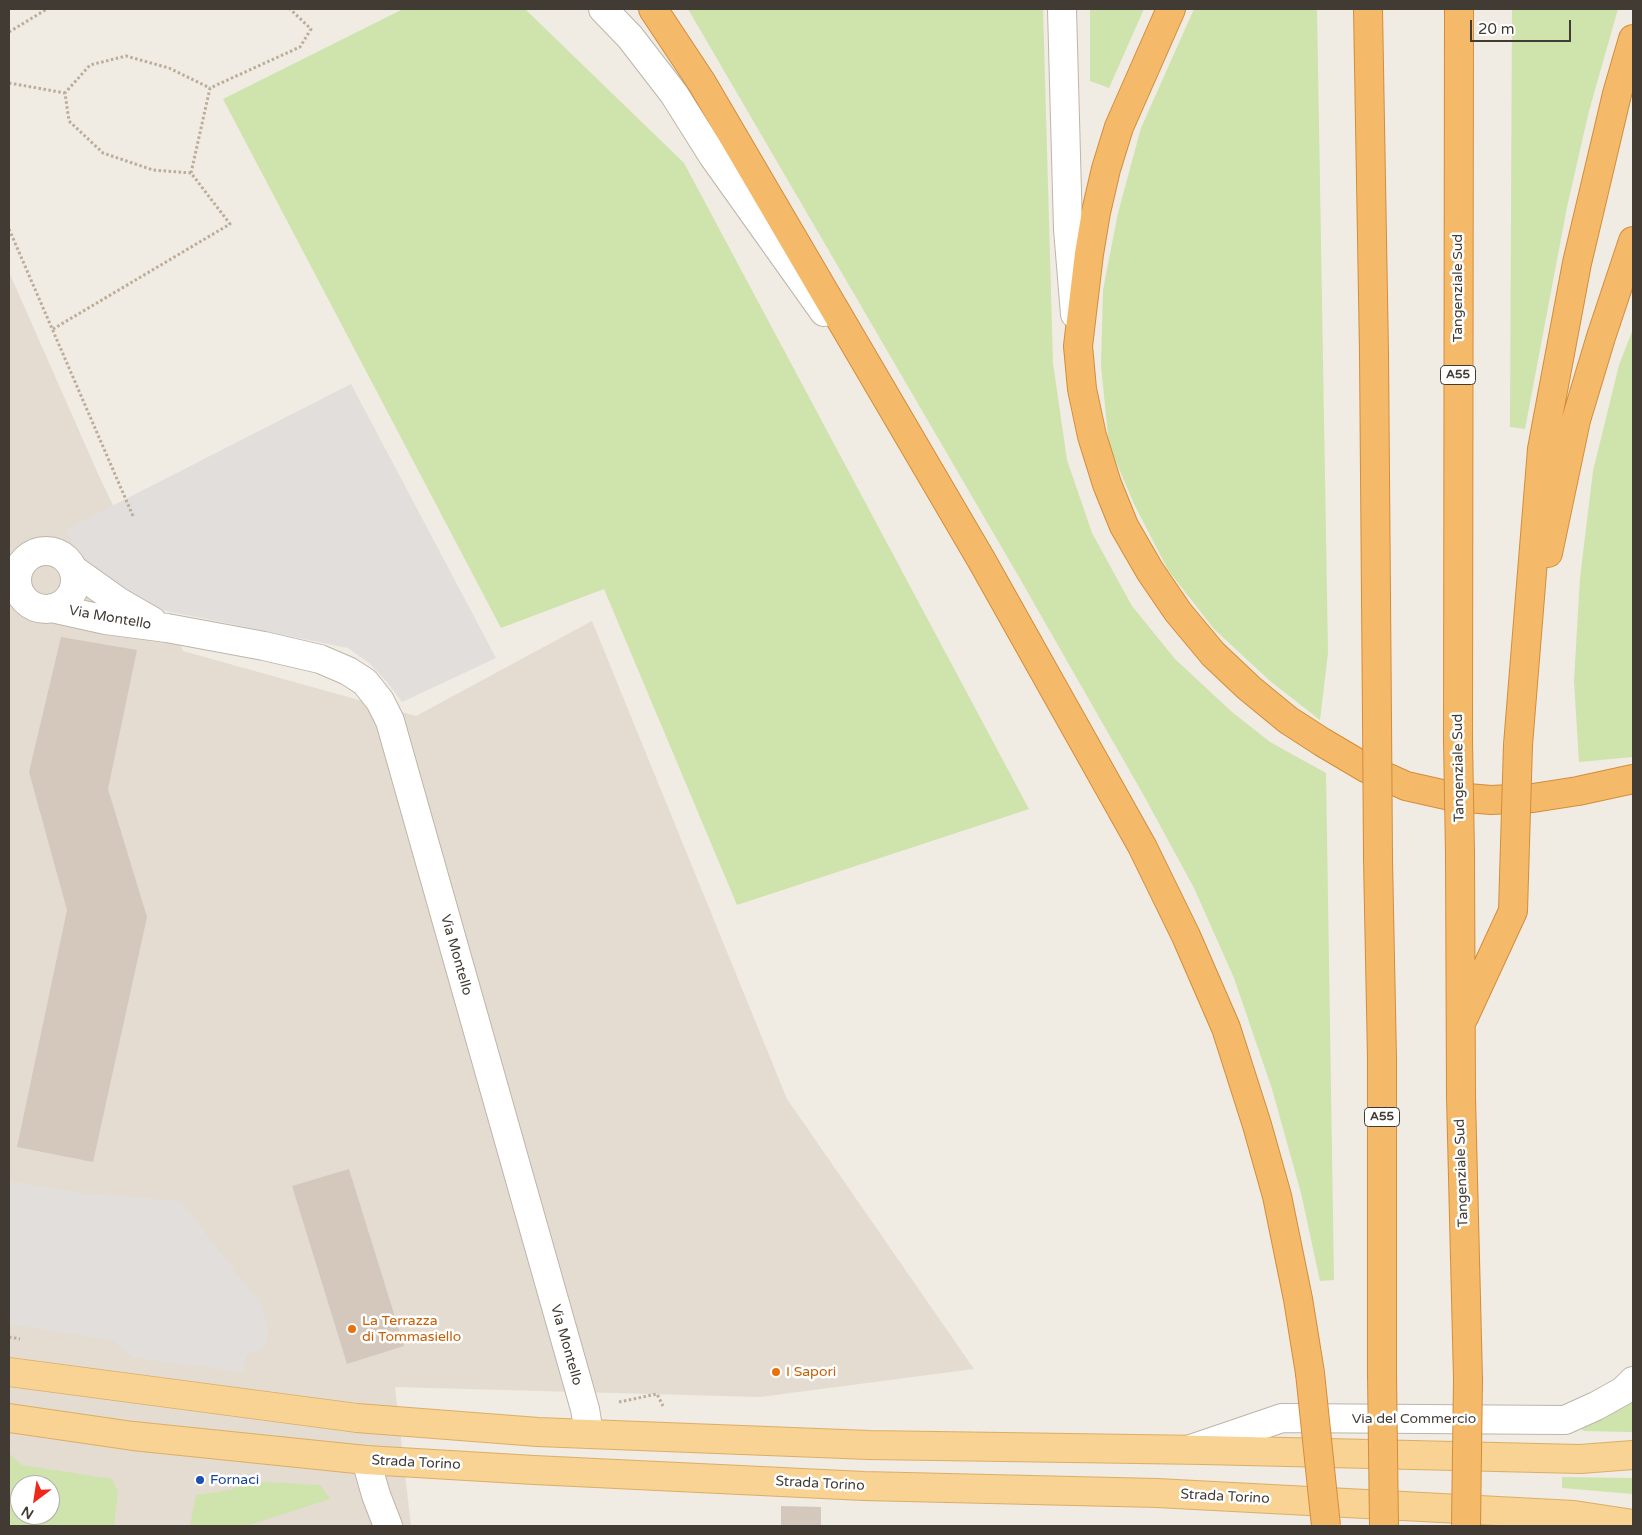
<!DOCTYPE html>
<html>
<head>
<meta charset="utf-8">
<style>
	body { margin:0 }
	#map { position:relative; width:1642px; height:1535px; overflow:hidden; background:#f0ebe3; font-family:"Varela Round",sans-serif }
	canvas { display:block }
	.frame { position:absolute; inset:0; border:10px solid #413b33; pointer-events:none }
	.north { position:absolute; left:10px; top:1475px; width:50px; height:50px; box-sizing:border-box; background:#fff; border:1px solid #b3b1ad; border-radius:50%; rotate:211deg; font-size:14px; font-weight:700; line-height:20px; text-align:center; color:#413b33 }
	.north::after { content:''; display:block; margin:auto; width:18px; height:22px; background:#ee291c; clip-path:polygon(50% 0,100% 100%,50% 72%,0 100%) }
	.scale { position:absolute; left:1470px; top:20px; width:101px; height:22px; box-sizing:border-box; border:2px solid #413b33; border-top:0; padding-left:6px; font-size:15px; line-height:18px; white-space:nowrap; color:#413b33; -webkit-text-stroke:4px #fff; paint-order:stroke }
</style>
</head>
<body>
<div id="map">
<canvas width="1642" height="1535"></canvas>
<div class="frame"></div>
<div class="north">N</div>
<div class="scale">20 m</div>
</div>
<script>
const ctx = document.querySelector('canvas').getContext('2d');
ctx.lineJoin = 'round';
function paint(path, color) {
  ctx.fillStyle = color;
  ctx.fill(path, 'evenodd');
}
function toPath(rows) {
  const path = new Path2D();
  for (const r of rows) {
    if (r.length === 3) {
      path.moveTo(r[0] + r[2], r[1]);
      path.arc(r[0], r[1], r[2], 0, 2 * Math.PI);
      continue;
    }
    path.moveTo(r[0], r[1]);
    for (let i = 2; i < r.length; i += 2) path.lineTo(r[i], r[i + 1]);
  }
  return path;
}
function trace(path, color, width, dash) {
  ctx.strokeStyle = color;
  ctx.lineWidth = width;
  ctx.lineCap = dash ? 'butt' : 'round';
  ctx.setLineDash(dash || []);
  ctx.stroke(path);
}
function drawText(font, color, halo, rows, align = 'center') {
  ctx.font = font + ' "Varela Round",sans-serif';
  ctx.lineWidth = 5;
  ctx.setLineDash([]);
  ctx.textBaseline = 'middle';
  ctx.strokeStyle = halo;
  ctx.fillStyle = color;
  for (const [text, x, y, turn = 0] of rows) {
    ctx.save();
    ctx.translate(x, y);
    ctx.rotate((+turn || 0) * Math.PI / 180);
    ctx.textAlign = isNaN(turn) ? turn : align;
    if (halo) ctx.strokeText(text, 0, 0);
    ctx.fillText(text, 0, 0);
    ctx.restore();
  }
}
const residential = toPath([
	[9,272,99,476,183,651,416,716,592,621,787,1099,974,1369,760,1397,395,1387,411,1526,9,1526],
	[20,1485,50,1485,50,1515,20,1515]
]);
const green = toPath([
	[403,9,525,9,684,163,1029,809,737,905,604,589,501,628,223,99],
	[688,9,1043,9,1053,363,1067,460,1092,533,1132,606,1175,659,1232,712,1270,742,1326,773,1334,1280,1320,1281,1301,1193,1272,1089,1234,978,1194,888,1143,794,1019,577],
	[1090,9,1144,9,1109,88,1090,81],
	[1194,9,1317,9,1328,653,1320,720,1270,681,1214,629,1168,570,1134,504,1109,445,1101,366,1103,290,1118,213,1141,128],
	[1512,9,1618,9,1589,111,1567,207,1525,429,1510,427],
	[1633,329,1633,757,1579,762,1574,681,1580,578,1593,471,1619,365],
	[1633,1394,1633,1432,1584,1431,1580,1427],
	[9,1453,22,1465,112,1479,118,1492,114,1526,9,1526],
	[20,1485,50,1485,50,1515,20,1515],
	[1562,1477,1633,1478,1633,1494,1562,1488],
	[249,1481,320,1485,330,1499,246,1526,190,1526,196,1495,230,1490]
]);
const parking = toPath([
	[351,384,496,658,402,702,387,682,369,663,348,648,147,607,83,559,65,530],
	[9,1181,83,1193,181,1201,244,1283,259,1299,265,1316,268,1332,265,1346,255,1352,246,1355,243,1372,133,1358,114,1341,9,1324]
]);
const building = toPath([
	[61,637,137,650,108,789,147,917,93,1162,17,1147,67,910,29,772],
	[349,1169,404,1346,347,1364,292,1186],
	[781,1506,821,1507,821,1526,781,1526]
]);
const path = toPath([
	[9,32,47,9],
	[9,83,65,93],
	[191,173,153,170,103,153,69,121,65,93,90,65,126,56,169,68,210,88],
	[9,229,133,516],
	[53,329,230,224,191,173,210,88,300,47,311,29,290,9],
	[9,1337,20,1339],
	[619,1402,657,1394,663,1406]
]);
const street = toPath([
	[603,9,630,37,674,94,713,156,824,312],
	[1062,9,1068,229,1075,314],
	[46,580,29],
	[74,570,119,602,152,621],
	[52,608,106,620,167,628,264,646,320,659,348,671,365,682,380,701,390,721,585,1409,589,1434],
	[1191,1449,1282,1418,1565,1420,1596,1406,1623,1391,1633,1381],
	[366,1460,376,1495,388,1526]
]);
const primary = toPath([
	[9,1372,357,1418,538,1432,869,1445,1203,1450,1580,1459,1633,1455],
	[9,1418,133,1436,366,1460,534,1470,864,1486,1157,1493,1574,1515,1633,1524]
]);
const highway = toPath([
	[653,9,702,83,982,561,1142,846,1186,936,1226,1028,1257,1125,1277,1196,1298,1299,1310,1373],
	[1171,9,1119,127,1106,169,1096,212,1089,254,1078,346,1082,389,1092,436,1107,484,1124,526,1150,571,1178,612,1213,654,1249,688,1288,720,1322,742,1366,768,1406,786,1455,797,1491,800,1533,798,1578,791,1633,779],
	[1368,9,1374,353,1377,719],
	[1548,553,1576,420,1601,337,1633,241],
	[1458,740,1459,9],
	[1518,745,1542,449,1577,263,1617,94,1633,39],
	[1460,853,1461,1097,1468,1379],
	[1378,859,1382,1059,1382,1374],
	[1464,1017,1513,911,1515,844]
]);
const highwayBridge = toPath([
	[1377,719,1378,859],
	[1458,740,1460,853],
	[1515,844,1518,745],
	[1310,1373,1326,1526],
	[1382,1374,1384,1526],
	[1466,1526,1468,1379]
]);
const markers = [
	[352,1329,5,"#e8710a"],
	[776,1372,5,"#e8710a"],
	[200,1480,5,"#1a4fb4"]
];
const shields = [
	[1458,375,35],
	[1382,1117,35]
];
const shieldNames = [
	["A55",1458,375],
	["A55",1382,1117]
];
const streetNames = [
	["Tangenziale Sud",1458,288,-90],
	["Via Montello",110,618,10],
	["Tangenziale Sud",1459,768,-91],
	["Via Montello",456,955,74],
	["Tangenziale Sud",1462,1173,-92],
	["Via Montello",566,1345,74],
	["Via del Commercio",1414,1419],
	["Strada Torino",416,1463,3],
	["Strada Torino",820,1484,3],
	["Strada Torino",1225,1497,3]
];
const foodNames = [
	["La Terrazza",362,1321],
	["di Tommasiello",362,1337],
	["I Sapori",786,1372]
];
const transitNames = [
	["Fornaci",210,1480]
];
paint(residential, '#e4dcd1');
paint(green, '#cfe3ad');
paint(parking, '#e1dedb');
paint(building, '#d4c8bc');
trace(street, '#beb5a9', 30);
trace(primary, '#dcae65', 30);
trace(highway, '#d38d3a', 30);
trace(path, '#bcac98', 3, [2.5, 2.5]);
trace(street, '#fff', 28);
trace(primary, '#f8d394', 28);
trace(highway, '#f5ba69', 28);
trace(highwayBridge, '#d38d3a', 30, []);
trace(highwayBridge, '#f5ba69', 28);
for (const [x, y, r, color] of markers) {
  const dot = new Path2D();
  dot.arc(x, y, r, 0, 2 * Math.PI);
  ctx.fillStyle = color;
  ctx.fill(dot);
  trace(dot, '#fff', 2);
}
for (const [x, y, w] of shields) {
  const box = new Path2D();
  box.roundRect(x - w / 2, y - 9.5, w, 19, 4);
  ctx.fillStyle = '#fff';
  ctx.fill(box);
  trace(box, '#413b33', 1);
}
drawText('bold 12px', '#413b33', null, shieldNames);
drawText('14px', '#413b33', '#fff', streetNames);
drawText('14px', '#c56008', '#fff', foodNames, 'left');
drawText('14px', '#164399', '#fff', transitNames, 'left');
</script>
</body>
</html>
